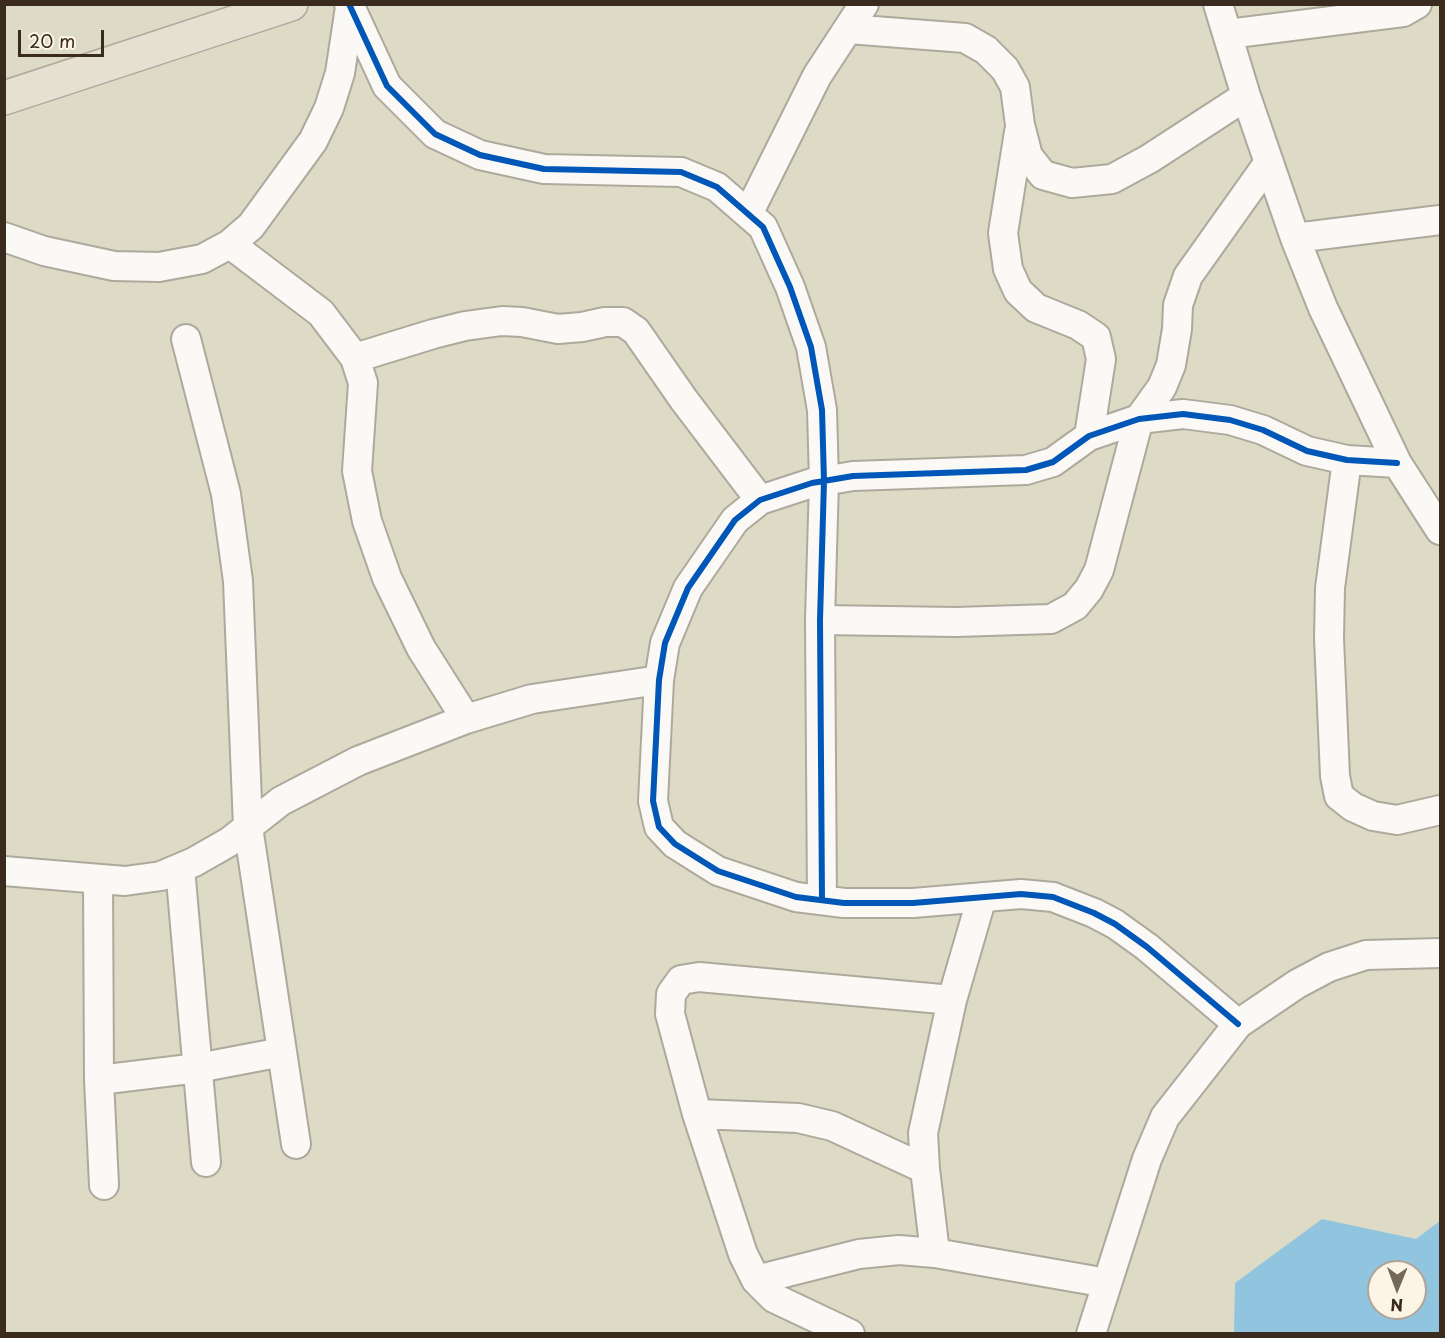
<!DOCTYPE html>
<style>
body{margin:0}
#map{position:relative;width:1445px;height:1338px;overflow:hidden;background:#dddac6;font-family:"Playpen Sans",sans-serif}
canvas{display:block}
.frame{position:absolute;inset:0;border:6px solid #3b2a1e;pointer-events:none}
.north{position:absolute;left:1367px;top:1260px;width:60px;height:60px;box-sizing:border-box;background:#fcf5e5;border:2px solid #afa495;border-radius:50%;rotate:181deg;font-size:16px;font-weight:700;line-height:24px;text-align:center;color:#3b2a1e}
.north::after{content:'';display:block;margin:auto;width:21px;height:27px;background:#746859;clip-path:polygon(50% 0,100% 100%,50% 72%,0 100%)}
.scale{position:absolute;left:18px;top:30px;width:86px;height:27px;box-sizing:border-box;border:3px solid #3b2a1e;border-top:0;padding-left:8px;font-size:18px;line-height:21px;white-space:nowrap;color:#3b2a1e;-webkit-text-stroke:4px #fcf5e5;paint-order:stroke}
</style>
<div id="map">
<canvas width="1445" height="1338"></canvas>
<div class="frame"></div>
<div class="north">N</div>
<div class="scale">20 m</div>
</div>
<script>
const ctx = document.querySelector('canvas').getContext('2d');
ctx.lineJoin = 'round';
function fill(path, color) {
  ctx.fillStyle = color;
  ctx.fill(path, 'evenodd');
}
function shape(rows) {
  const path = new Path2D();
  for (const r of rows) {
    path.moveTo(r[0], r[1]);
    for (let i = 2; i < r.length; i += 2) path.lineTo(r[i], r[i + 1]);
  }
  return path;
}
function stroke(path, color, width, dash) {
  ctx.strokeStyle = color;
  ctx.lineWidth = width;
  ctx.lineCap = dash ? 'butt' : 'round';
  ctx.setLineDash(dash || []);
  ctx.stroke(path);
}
fill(shape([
 [1322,1219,1416,1239,1440,1221,1440,1333,1234,1333,1235,1283],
 [1379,1272,1415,1272,1415,1308,1379,1308]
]), '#91c4de');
const minor = shape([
 [349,4,387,86,435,134,480,155,544,169,681,172,717,187,763,227,790,287,811,347,822,410,824,481,820,620,822,900],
 [1218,4,1246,96,1295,238,1323,308,1397,463,1440,530],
 [848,29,965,38,986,50,1005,69,1015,87,1020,125,1028,156,1043,175,1072,183,1112,179,1149,159,1246,96],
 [1228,34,1403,12,1417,4],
 [1019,132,1003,233,1008,269,1018,291,1036,308,1078,325,1096,337,1101,359,1089,436],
 [748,214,817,76,864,4],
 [4,237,44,251,114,266,159,267,202,259,230,244,251,226,313,141,329,108,340,73,350,7],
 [1295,238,1440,220],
 [230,244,321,313,355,358,363,383,357,471,367,521,387,578,421,648,466,719],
 [186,339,226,494,238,581,248,827,296,1144],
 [355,358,433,334,465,326,502,321,522,322,558,329,582,327,605,322,623,322,636,331,684,400,760,500],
 [1347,460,1330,588,1329,638,1335,776,1339,796,1353,807,1373,816,1397,820,1440,810],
 [820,620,956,622,1051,619,1075,606,1089,589,1099,570,1139,419,1162,387,1171,365,1177,329,1178,305,1188,276,1269,162],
 [180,868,206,1162],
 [4,871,125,881,161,876,194,862,229,842,281,801,358,761,466,719,532,699,659,680],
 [98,879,99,1080,104,1185],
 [1238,1024,1147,947,1115,924,1094,913,1053,897,1021,894,913,903,844,903,796,897,718,871,675,844,659,827,653,801,659,680,665,643,688,588,735,520,760,500,812,483,853,476,1026,470,1053,462,1089,436,1139,419,1183,414,1230,420,1263,430,1307,451,1347,460,1397,463],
 [99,1080,198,1068,282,1052],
 [697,1114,798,1118,832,1126,925,1169],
 [935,1253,925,1169,923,1133,952,1000,982,897],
 [756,1280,859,1254,899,1250,935,1253,1107,1283],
 [850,1334,774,1298,756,1280,743,1254,697,1114,670,1014,671,994,681,980,699,977,952,1000],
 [1091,1334,1147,1159,1165,1117,1238,1024,1297,984,1329,967,1366,955,1440,953]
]);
const primary = shape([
 [4,98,291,4]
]);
stroke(minor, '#ada99c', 32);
stroke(primary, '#ada99c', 36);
stroke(minor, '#faf9f6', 28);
stroke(primary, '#e6e0d3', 33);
stroke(shape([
 [349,4,387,86,435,134,480,155,544,169,681,172,717,187,763,227,790,287,811,347,822,410,824,481,820,620,822,900],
 [1238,1024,1147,947,1115,924,1094,913,1053,897,1021,894,913,903,844,903,796,897,718,871,675,844,659,827,653,801,659,680,665,643,688,588,735,520,760,500,812,483,853,476,1026,470,1053,462,1089,436,1139,419,1183,414,1230,420,1263,430,1307,451,1347,460,1397,463]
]), '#0057b8', 6);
</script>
